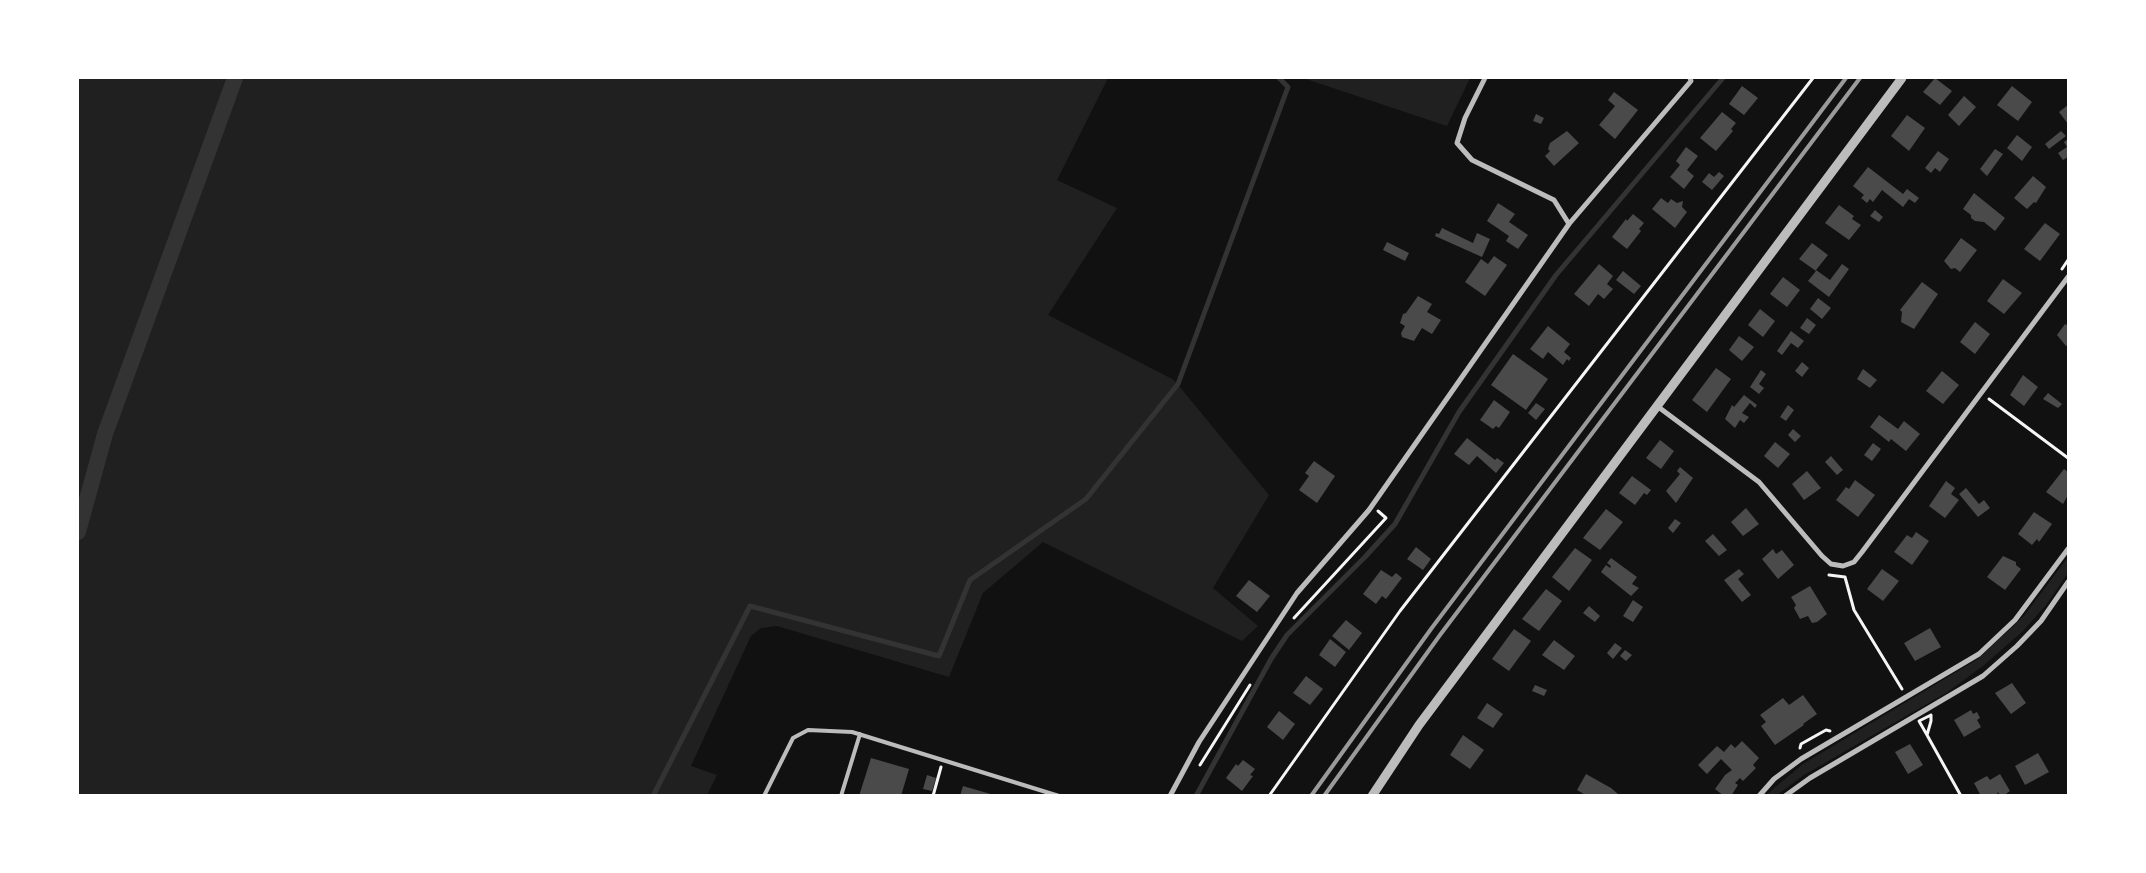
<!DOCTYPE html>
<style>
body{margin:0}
#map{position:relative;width:2146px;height:873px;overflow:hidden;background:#111;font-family:"Fira Sans",sans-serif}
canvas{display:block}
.frame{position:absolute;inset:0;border:79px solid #fff;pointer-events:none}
</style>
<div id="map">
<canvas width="2146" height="873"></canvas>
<div class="frame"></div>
</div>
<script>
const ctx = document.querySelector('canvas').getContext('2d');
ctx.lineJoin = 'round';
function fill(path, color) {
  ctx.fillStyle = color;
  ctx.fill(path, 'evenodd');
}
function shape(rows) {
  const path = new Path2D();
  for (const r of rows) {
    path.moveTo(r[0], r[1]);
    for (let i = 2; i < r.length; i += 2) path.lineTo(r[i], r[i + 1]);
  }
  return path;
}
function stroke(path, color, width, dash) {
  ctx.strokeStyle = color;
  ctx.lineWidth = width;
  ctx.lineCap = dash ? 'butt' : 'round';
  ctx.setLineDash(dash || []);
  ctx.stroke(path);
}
fill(shape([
 [78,78,1108,78,1057,180,1117,208,1048,315,1174,380,1269,495,1213,588,1258,626,1242,641,1043,542,983,593,949,677,777,626,761,628,751,636,691,766,717,775,707,795,78,795],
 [1303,78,1470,78,1447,126],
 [2068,557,2068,573,2046,605,2023,631,1983,666,1946,693,1804,775,1777,795,1766,795,1803,764,1978,659,2024,616]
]), '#202020');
stroke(shape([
 [653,796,750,606,939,656,970,580,1086,499,1178,384,1288,87,1279,78],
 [1196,796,1271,659,1287,635,1365,557,1395,524,1459,412,1556,275,1723,78]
]), '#333', 5);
stroke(shape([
 [78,532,105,434,235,78]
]), '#333', 16);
fill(shape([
 [1935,78,1952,91,1940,105,1923,92],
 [1742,86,1758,98,1744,115,1729,104],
 [2012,86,2032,102,2018,121,1997,105],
 [1614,92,1638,110,1615,139,1599,125,1615,106,1608,100],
 [1964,96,1976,107,1959,126,1948,115],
 [2068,105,2068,124,2059,112],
 [1722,112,1736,123,1731,129,1733,131,1716,151,1700,138],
 [1536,114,1544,118,1541,124,1533,121],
 [1907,115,1925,128,1909,151,1891,136],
 [1567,131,1579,143,1554,166,1545,156,1550,151,1548,149,1550,143],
 [2061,131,2066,136,2049,149,2045,144],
 [2017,135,2032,147,2022,161,2007,148],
 [2068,139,2068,157,2063,160,2058,153,2067,147,2064,142],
 [1686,147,1698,156,1687,170,1694,176,1684,189,1670,177,1680,165,1676,161],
 [1995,149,2003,154,1987,176,1980,169],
 [1938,151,1949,159,1940,172,1935,168,1931,173,1925,168],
 [1868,167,1903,194,1907,189,1919,198,1915,203,1909,199,1903,207,1882,190,1873,202,1870,199,1867,203,1861,198,1864,195,1853,186],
 [1719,172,1724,176,1712,190,1702,182,1709,173,1714,177],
 [2033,176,2046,187,2036,203,2034,202,2027,209,2014,198],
 [1974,193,2005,218,1995,231,1984,222,1975,221,1971,218,1971,215,1963,209],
 [1661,198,1668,203,1671,199,1677,203,1683,201,1682,207,1687,212,1675,228,1652,209],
 [1498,203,1515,214,1509,222,1528,235,1518,249,1506,241,1509,236,1487,221],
 [1839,205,1854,216,1852,219,1861,225,1849,240,1825,223],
 [1875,210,1883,217,1879,222,1870,216],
 [1633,214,1644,223,1639,229,1641,231,1627,249,1612,237,1626,219,1627,221],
 [2045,223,2060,234,2040,261,2024,249],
 [1442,228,1473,243,1477,233,1490,239,1482,257,1435,236,1436,233,1439,234],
 [1961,238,1977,250,1960,272,1955,268,1951,269,1944,261],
 [1387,242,1409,253,1405,261,1383,250],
 [1812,243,1828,255,1816,270,1830,280,1842,264,1849,269,1829,297,1808,281,1816,271,1799,259],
 [1494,256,1507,265,1485,296,1465,282,1481,259,1488,264],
 [1599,264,1613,276,1607,284,1613,289,1604,299,1598,294,1589,306,1574,294],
 [1623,271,1641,286,1634,294,1616,280],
 [1783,277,1800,290,1787,307,1770,294],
 [2003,279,2022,293,2004,314,1987,301],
 [1922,282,1938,294,1914,329,1901,322,1902,312,1900,310],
 [1418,296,1432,304,1427,312,1441,320,1432,334,1422,328,1414,341,1402,337,1401,333,1405,326,1400,323,1403,314,1406,313],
 [1818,298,1831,308,1822,319,1810,309],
 [1760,309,1775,321,1763,337,1748,325],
 [1807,318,1816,325,1809,334,1800,328],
 [1975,322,1990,334,1975,354,1960,342],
 [2068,323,2068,345,2066,346,2057,335,2065,324,2067,325],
 [1548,326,1570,344,1564,352,1571,358,1569,361,1567,359,1563,365,1548,352,1543,359,1530,349],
 [1791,331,1804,341,1798,348,1791,343,1782,355,1777,351],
 [1739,336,1754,347,1742,361,1729,350],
 [1513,354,1548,379,1526,410,1491,385],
 [1802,362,1809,368,1802,377,1795,371],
 [1716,368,1731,379,1707,412,1692,400],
 [1863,369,1877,380,1870,388,1857,379],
 [1761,370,1766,374,1759,384,1764,388,1759,394,1750,387],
 [1942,371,1959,385,1943,404,1926,391],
 [2023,375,2038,387,2024,406,2010,395],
 [2048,393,2062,404,2058,408,2043,399],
 [1744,395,1757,405,1755,408,1750,403,1742,413,1749,417,1744,423,1740,420,1735,428,1725,419,1732,405,1734,407],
 [1494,400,1510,412,1499,428,1496,426,1493,429,1480,420],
 [1536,403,1545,409,1536,420,1528,413],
 [1788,405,1794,410,1786,421,1780,417],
 [1879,415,1898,429,1904,421,1920,434,1906,451,1891,439,1889,442,1870,427],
 [1793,429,1801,436,1795,442,1788,435],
 [1467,438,1495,460,1497,458,1504,463,1496,473,1477,456,1469,465,1454,454],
 [1660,440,1674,451,1661,469,1646,458],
 [1775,442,1790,454,1778,468,1764,456],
 [1873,443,1881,449,1872,461,1864,455],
 [1831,456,1843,470,1837,475,1825,462],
 [1314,461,1335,476,1317,503,1299,490,1309,476,1305,473],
 [1680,467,1693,478,1676,503,1666,491,1680,474,1677,471],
 [2064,469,2068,472,2068,495,2063,504,2046,492],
 [1807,471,1821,488,1804,500,1792,484],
 [1632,476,1651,490,1647,495,1644,493,1635,505,1619,493],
 [1855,480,1875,495,1858,517,1836,500,1846,487,1849,489],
 [1946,481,1955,488,1951,494,1959,500,1945,518,1929,506],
 [1966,488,1979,504,1984,500,1990,508,1978,517,1959,494],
 [1746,508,1759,524,1743,536,1731,522],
 [1606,509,1623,522,1600,550,1583,538],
 [2034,512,2052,524,2039,542,2037,539,2032,545,2018,534],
 [1675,519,1681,523,1673,533,1668,528],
 [1916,532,1929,541,1912,565,1894,552,1907,535,1912,538],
 [1713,534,1727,550,1719,556,1705,541],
 [1416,547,1431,559,1423,570,1407,559],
 [1575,548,1592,560,1569,591,1552,577],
 [1773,549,1776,554,1782,550,1794,565,1778,579,1762,559],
 [2003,556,2016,562,2016,565,2021,569,2005,590,1987,577],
 [1611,558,1637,577,1632,584,1639,588,1631,596,1601,572,1606,565,1610,568,1611,566,1607,563],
 [1739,569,1744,574,1738,579,1751,595,1742,602,1724,580],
 [1882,569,1899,581,1883,601,1867,589],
 [1381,570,1392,577,1396,573,1402,578,1386,599,1382,596,1376,604,1363,594],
 [1249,580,1270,596,1257,612,1236,596],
 [1810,586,1827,614,1817,622,1812,623,1808,616,1800,619,1794,608,1796,605,1791,597],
 [1546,589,1562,601,1539,631,1522,619],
 [1633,600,1643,607,1633,622,1623,616],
 [1589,606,1600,616,1595,622,1583,613],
 [1346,620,1362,633,1349,650,1332,636],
 [1930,628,1941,647,1915,661,1904,643],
 [1514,629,1531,641,1509,671,1492,659],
 [1330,639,1346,652,1335,667,1319,655],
 [1554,640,1575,656,1564,670,1542,655],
 [1615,643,1622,648,1613,659,1607,653],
 [1625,650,1632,655,1626,661,1620,656],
 [1306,676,1323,689,1310,705,1293,693],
 [2012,683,2026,703,2011,714,1995,693],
 [1535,685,1547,690,1544,696,1532,691],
 [1803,695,1817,714,1803,724,1804,725,1775,745,1761,726,1766,722,1760,715,1783,698,1789,705],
 [1487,703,1503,714,1493,728,1477,718],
 [1971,710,1973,714,1977,712,1980,718,1977,720,1981,727,1964,737,1954,720],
 [1279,711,1295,724,1283,740,1267,727],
 [1463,735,1484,750,1470,769,1450,755],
 [1742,741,1759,758,1753,765,1756,768,1743,781,1740,778,1735,783,1738,785,1731,796,1724,796,1715,789,1725,775,1732,770,1721,759,1707,774,1698,765,1717,746,1724,752,1731,744,1735,748],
 [1910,744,1923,765,1908,774,1895,752],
 [2038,753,2049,772,2025,785,2015,766],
 [871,758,909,769,901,796,859,796],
 [1243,760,1255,769,1250,775,1253,776,1242,791,1226,778,1236,764,1238,766],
 [1586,774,1611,788,1618,794,1617,796,1587,796,1577,790],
 [2000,774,2010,791,2003,796,2000,796,1998,792,1996,796,1981,796,1974,783,1987,776,1990,780],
 [927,775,936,778,932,791,923,789],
 [963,786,994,795,994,796,960,796]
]), '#4a4a4a');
stroke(shape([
 [2062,269,2068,260],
 [1989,399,2068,458],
 [1829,575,1845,577,1854,610,1902,689],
 [1294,618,1386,518,1378,511],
 [1931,715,1931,721,1927,735,1919,721,1931,715],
 [1927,735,1961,796],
 [1800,748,1801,744,1826,730,1830,731],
 [1200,765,1250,685],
 [933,796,941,767],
 [1269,796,1400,611,1813,78]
]), '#f5f5f5', 3);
stroke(shape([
 [764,796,793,738,808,730,852,732,1059,796],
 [841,796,860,734]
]), '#bcbcbc', 4);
stroke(shape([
 [1485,78,1465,118,1457,143,1472,160,1554,200,1569,224],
 [1657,406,1759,482,1822,556,1831,564,1843,566,1854,562,1862,552,2068,277],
 [1170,796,1199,742,1297,593,1369,510,1569,224,1691,81,1690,78],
 [1759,796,1774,779,1801,759,1979,654,2015,620,2068,549],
 [1785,796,1810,778,1983,676,2017,646,2041,621,2068,582]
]), '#bcbcbc', 5);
stroke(shape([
 [1372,796,1419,725,1902,78]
]), '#bcbcbc', 9);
stroke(shape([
 [1311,796,1431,629,1846,78],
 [1324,796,1440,635,1860,78]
]), '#9a9a9a', 4);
</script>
